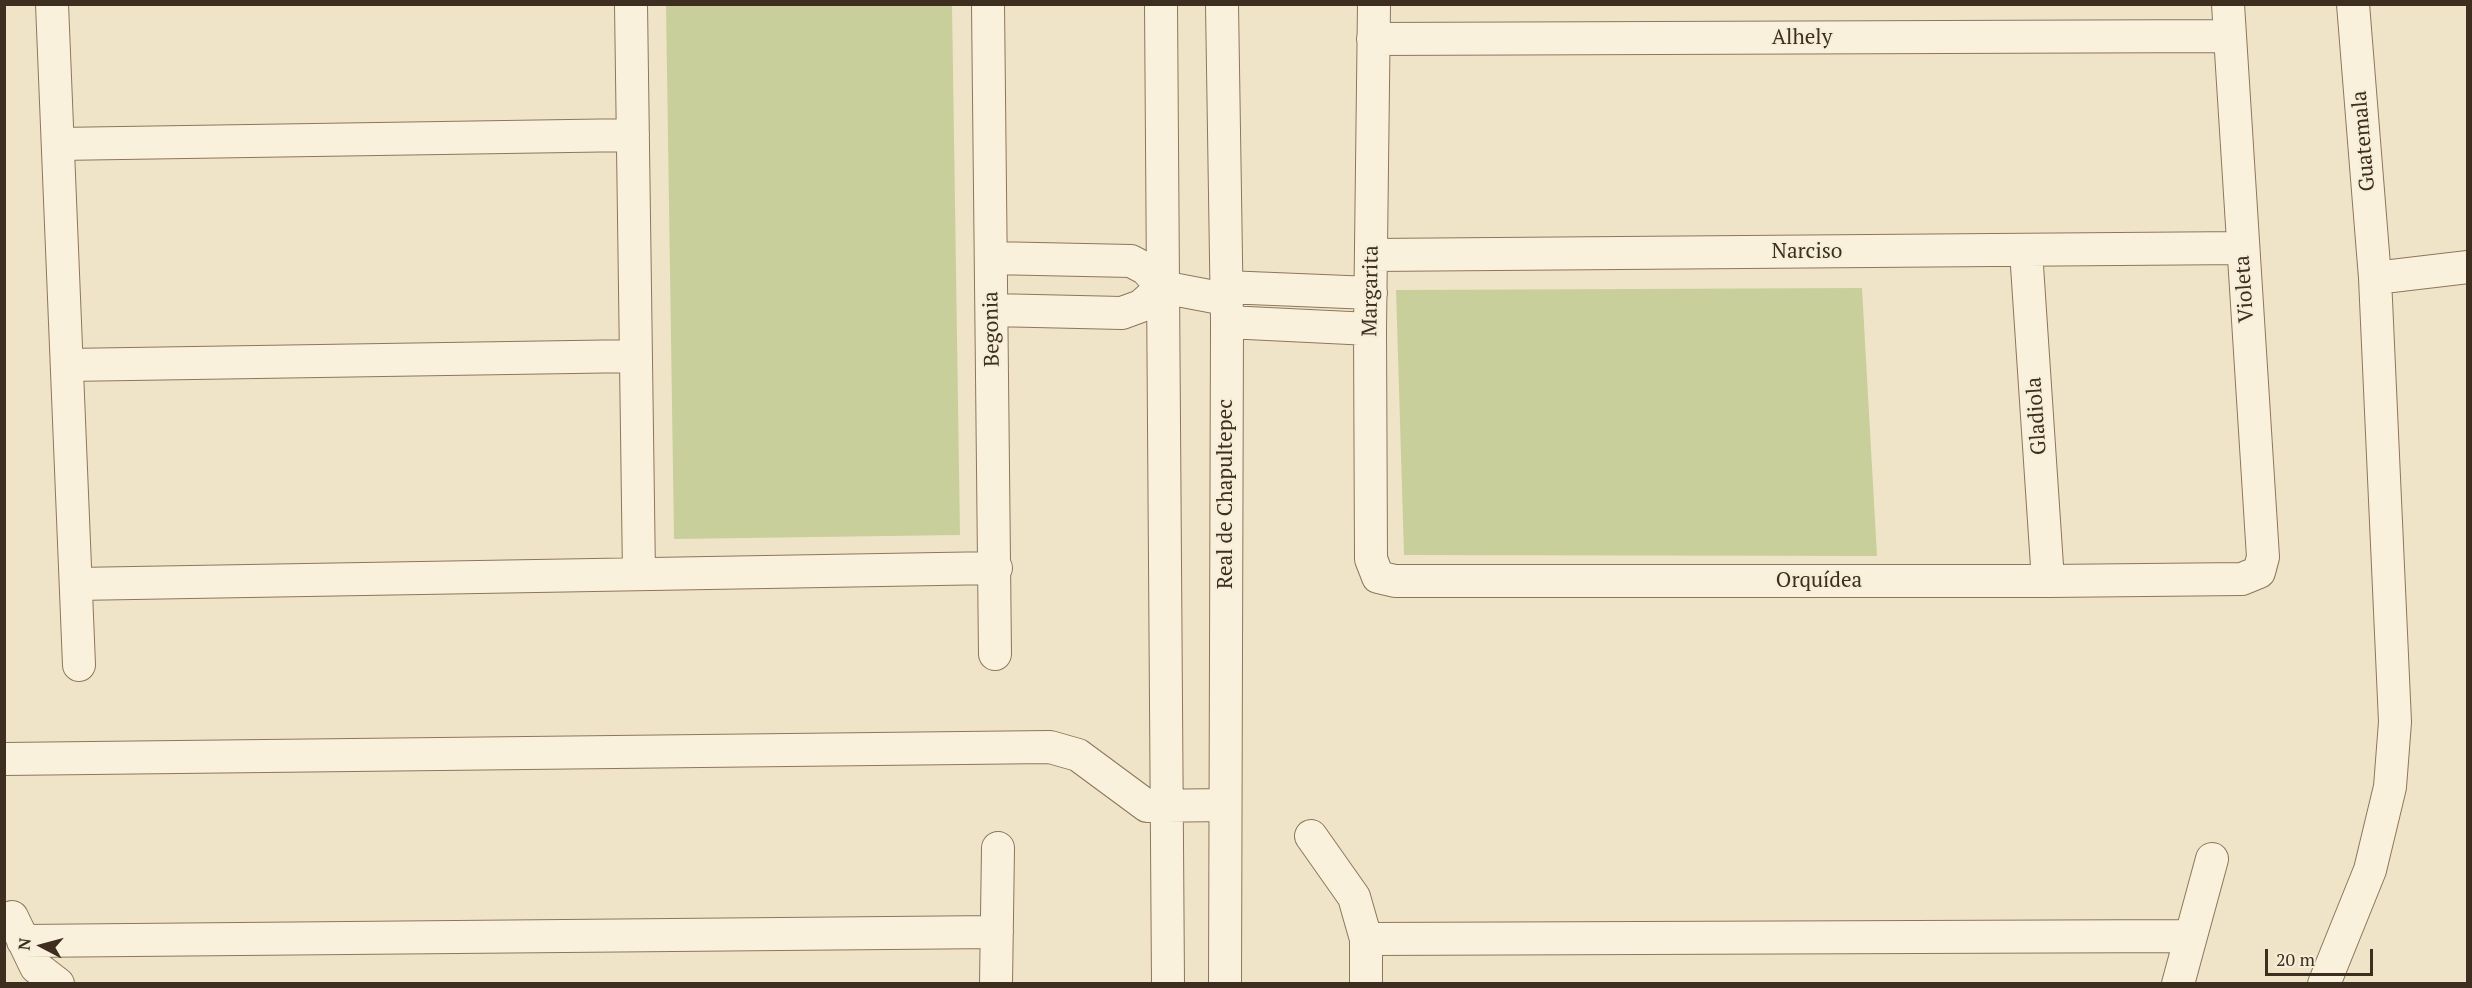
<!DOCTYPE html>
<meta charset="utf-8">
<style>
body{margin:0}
#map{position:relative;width:2472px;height:988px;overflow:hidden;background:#f0e4c8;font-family:"PT Serif",serif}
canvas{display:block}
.frame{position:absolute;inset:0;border:6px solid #3d2e20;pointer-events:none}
.north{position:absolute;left:12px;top:916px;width:60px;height:60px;-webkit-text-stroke:4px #f7eed8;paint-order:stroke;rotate:276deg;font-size:16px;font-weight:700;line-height:24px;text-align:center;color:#3d2e20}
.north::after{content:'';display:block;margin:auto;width:21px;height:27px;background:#3d2e20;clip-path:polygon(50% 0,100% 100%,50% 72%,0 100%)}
.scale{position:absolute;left:2265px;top:949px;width:108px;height:27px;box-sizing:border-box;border:3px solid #3d2e20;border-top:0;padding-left:8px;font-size:18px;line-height:21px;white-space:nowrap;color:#3d2e20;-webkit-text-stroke:4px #f7eed8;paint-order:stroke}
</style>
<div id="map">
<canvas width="2472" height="988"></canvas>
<div class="frame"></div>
<div class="north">N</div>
<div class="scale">20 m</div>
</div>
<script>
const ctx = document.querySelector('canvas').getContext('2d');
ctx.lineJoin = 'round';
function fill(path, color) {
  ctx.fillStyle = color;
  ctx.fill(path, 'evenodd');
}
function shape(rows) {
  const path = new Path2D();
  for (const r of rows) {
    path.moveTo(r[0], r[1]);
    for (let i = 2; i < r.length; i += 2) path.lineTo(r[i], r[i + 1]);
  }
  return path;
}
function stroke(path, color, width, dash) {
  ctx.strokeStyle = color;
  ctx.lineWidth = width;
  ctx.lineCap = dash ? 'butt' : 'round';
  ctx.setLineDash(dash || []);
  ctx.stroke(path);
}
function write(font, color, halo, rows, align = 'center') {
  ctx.font = font + ' "PT Serif",serif';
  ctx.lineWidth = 4.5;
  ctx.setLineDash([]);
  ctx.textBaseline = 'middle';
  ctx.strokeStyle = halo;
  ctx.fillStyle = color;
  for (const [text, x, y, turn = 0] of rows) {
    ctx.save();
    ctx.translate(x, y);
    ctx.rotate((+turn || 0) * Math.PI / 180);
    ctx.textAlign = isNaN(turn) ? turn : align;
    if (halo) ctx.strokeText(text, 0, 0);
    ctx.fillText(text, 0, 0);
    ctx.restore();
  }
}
fill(shape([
 [666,5,952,5,960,535,674,539],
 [1862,288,1877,556,1404,555,1396,290]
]), '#c9cf9b');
const street = shape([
 [52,4,79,665],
 [631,4,639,574],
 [988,4,995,654],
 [1161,4,1168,984],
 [1222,4,1227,322,1225,984],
 [1374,4,1370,329,1371,559,1378,577,1395,581,2048,581,2242,579,2259,572,2263,557,2228,4],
 [1373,39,2230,36],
 [58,144,633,135],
 [2026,251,2048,581],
 [1372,255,2243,248],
 [991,258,1131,261,1146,269,1162,287,1225,299],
 [2375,278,2468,267],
 [1225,287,1371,293],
 [992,310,1122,313,1141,306,1162,287],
 [1227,322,1370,329],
 [67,365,636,356],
 [76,584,996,568],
 [4,759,1050,747,1078,755,1147,806,1225,805],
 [1311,836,1354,897,1366,939,1366,984],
 [12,917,36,967,58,984],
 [1366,939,2191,936],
 [23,941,997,932],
 [996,984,998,848],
 [2178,984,2212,859],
 [2324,984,2370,870,2390,787,2395,722,2375,278,2353,4]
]);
stroke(street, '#8d765c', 34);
stroke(street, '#faf1dc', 32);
write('21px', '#3d2e20', '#f7eed8', [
 ["Alhely",1802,38],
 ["Guatemala",2364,141,-95],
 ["Narciso",1807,252],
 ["Violeta",2245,289,-94],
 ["Margarita",1371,291,-89],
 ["Begonia",992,329,-91],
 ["Gladiola",2037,416,-94],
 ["Real de Chapultepec",1226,494,-90],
 ["Orquídea",1819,581]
]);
</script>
